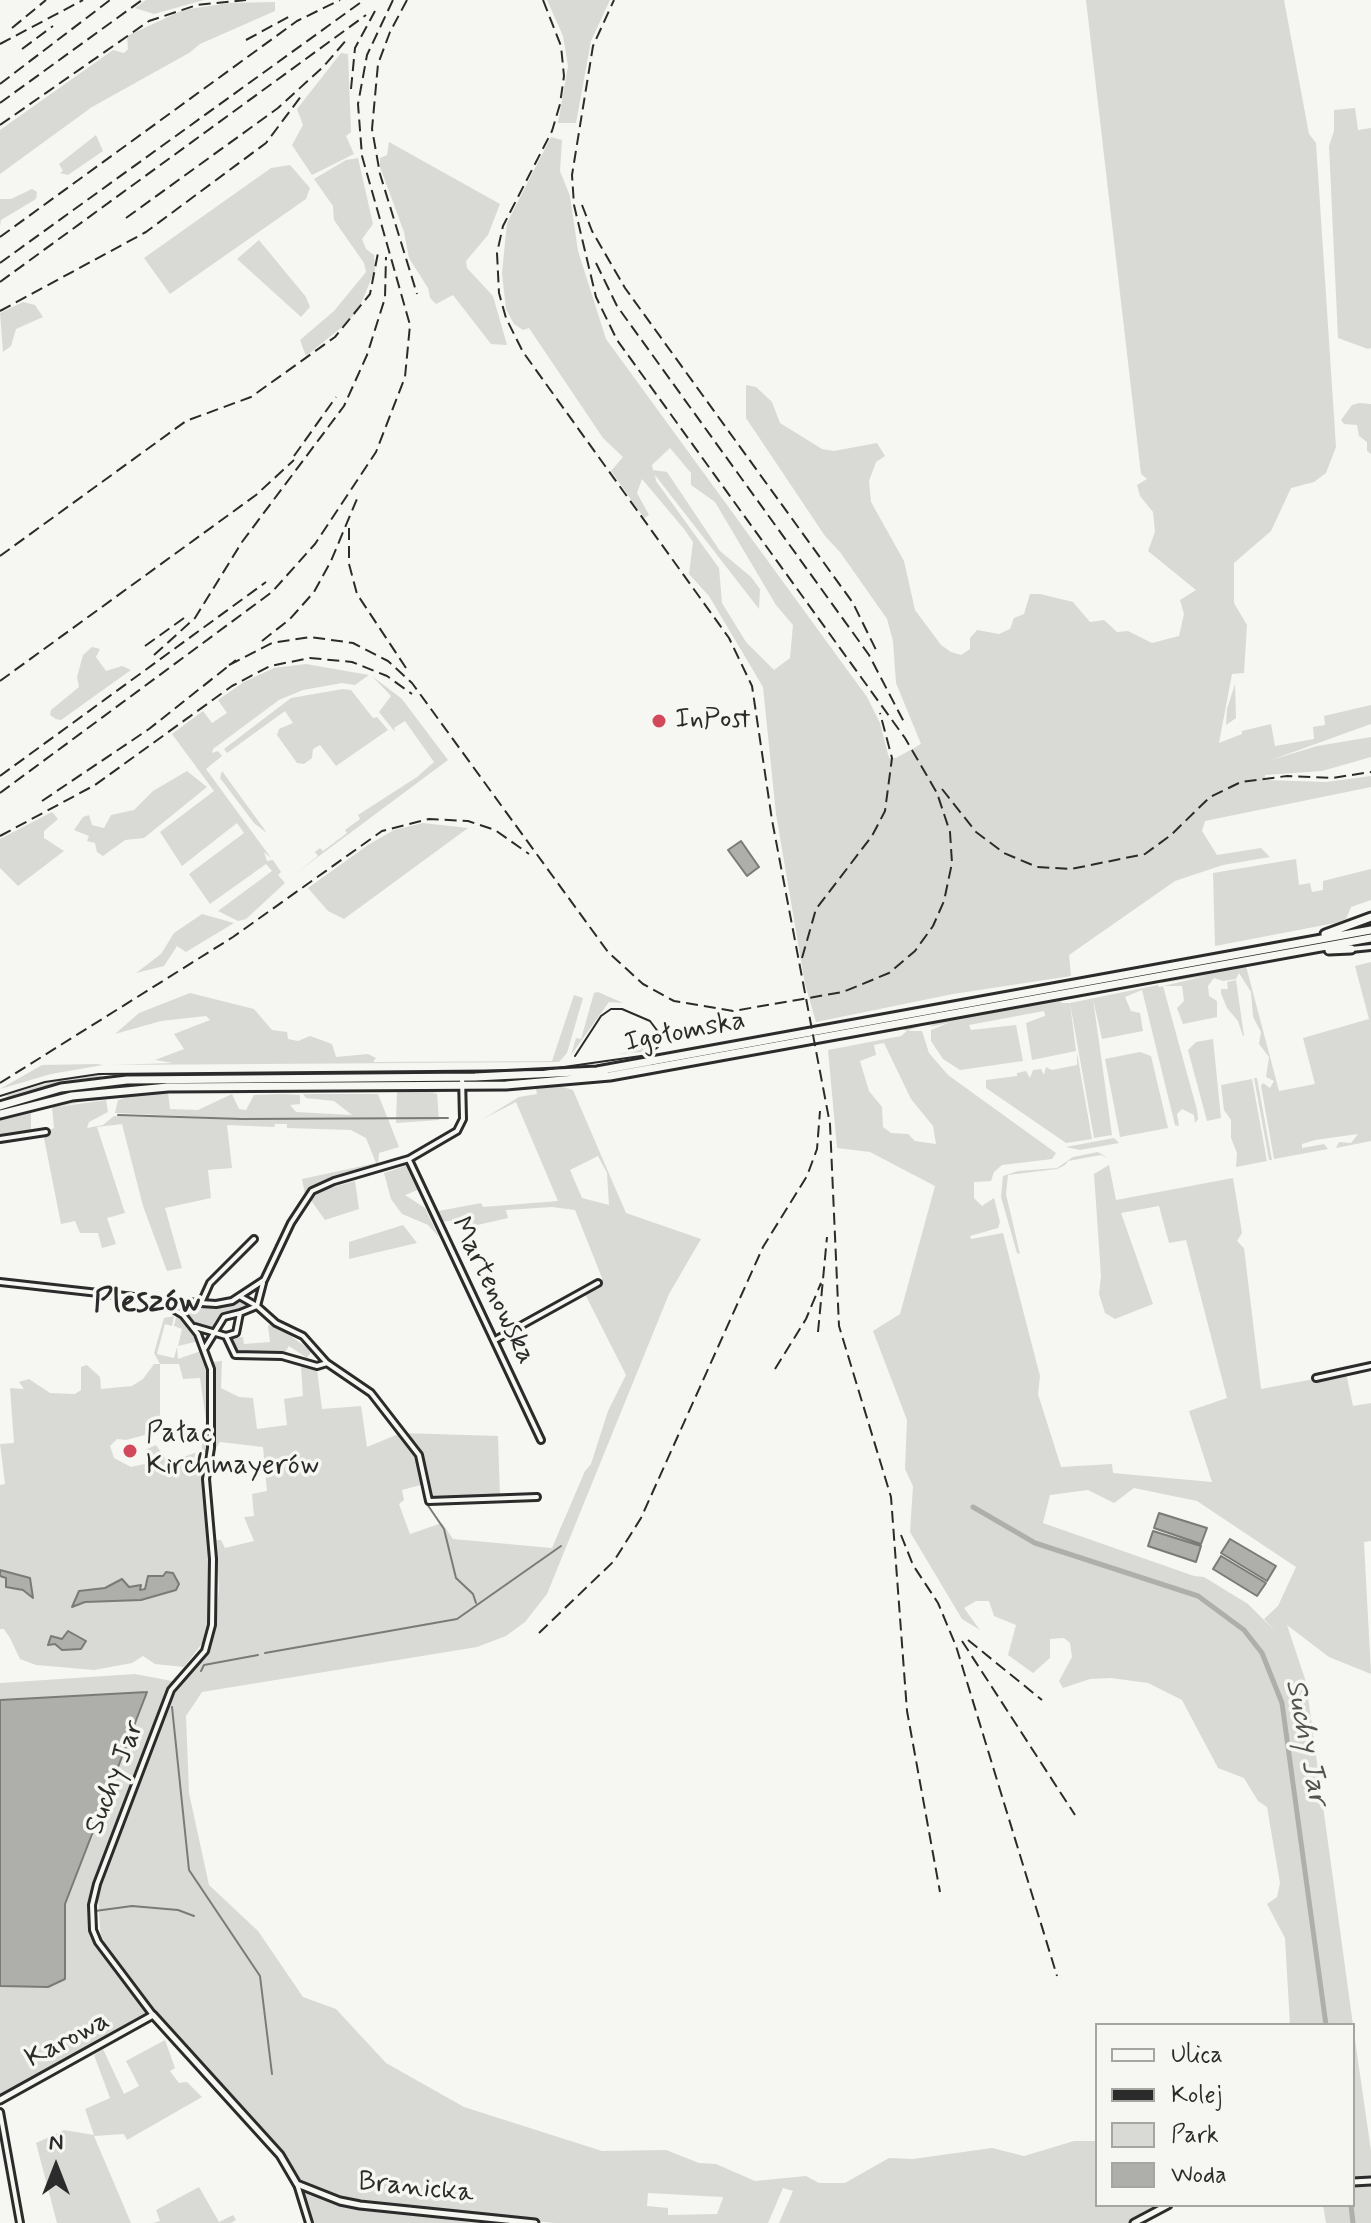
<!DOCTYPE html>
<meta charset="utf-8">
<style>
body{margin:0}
#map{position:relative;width:1371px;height:2223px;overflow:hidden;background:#f6f6f2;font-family:Mynerve,sans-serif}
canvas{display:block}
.legend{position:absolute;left:1095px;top:2023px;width:260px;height:184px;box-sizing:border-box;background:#f6f6f2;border:2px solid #a5a5a2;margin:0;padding:10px 14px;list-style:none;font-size:24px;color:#2b2b2b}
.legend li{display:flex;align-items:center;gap:16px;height:40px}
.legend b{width:40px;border:2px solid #a5a5a2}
.north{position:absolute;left:16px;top:2127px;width:80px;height:80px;-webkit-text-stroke:6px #f6f6f2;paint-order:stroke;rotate:0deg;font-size:22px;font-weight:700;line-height:32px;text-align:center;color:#2b2b2b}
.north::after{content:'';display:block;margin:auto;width:28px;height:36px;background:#2b2b2b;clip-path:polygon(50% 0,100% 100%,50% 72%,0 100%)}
</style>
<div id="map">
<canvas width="1371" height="2223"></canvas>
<ul class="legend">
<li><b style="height:10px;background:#f6f6f2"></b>Ulica</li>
<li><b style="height:10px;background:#2b2b2b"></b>Kolej</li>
<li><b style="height:22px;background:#d9d9d5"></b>Park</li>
<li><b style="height:22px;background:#aeaeab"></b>Woda</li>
</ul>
<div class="north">N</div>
</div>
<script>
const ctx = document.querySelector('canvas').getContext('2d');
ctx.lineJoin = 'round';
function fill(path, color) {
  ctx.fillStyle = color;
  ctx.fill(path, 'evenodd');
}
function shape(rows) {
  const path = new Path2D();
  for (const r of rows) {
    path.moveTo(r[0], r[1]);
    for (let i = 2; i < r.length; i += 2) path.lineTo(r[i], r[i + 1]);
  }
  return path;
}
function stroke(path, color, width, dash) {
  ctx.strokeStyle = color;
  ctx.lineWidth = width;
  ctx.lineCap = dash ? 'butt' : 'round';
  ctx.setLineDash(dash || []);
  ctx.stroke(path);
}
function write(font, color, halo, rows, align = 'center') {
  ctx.font = font + ' Mynerve,sans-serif';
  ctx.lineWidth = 7;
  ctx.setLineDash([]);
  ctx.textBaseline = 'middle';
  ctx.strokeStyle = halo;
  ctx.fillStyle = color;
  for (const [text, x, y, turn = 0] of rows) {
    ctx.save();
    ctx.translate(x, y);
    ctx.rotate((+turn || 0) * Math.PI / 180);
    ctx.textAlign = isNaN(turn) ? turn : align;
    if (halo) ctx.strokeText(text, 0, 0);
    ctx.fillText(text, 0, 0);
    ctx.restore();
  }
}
fill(shape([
 [146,0,204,0,154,14,135,8],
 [547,0,610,0,591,41,576,123,558,123,568,66,563,36],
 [1086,0,1284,0,1309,134,1316,143,1336,447,1326,473,1314,482,1291,488,1271,531,1234,563,1234,603,1247,625,1244,673,1232,674,1219,743,1242,734,1242,731,1271,724,1275,746,1314,739,1313,727,1325,725,1324,716,1371,705,1371,724,1271,760,1317,746,1371,737,1371,757,1322,771,1265,775,1265,780,1326,782,1371,776,1371,787,1205,821,1202,831,1217,855,1261,848,1270,857,1223,865,1175,881,1069,955,1071,976,953,994,816,1022,805,984,776,814,763,687,709,596,689,574,693,542,684,529,642,479,637,493,649,515,644,518,611,471,623,457,603,438,529,328,523,330,514,324,506,309,502,273,507,223,551,137,562,140,560,171,570,196,578,251,606,339,867,697,880,723,889,758,896,758,921,744,896,683,893,641,887,619,840,552,825,536,746,418,746,385,756,387,772,402,780,423,822,449,834,451,877,443,885,456,876,462,869,481,871,502,904,561,915,610,941,645,951,652,961,655,970,649,970,638,977,630,999,634,1010,629,1014,618,1024,614,1030,594,1040,594,1073,602,1090,622,1104,620,1117,632,1128,631,1152,643,1179,636,1184,614,1180,600,1196,590,1148,551,1155,532,1153,512,1140,496,1137,485,1147,479,1141,474],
 [670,448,691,473,691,485,715,502,776,605,793,625,790,658,774,670,746,642,722,603,719,568,656,481,655,475,759,609,760,589,751,577,720,551,667,472,653,470,652,465],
 [275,2,275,11,200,44,189,53,92,107,0,174,0,130,113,50,124,53,128,49,127,36,183,10,229,3],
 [341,53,348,54,351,132,346,136,354,154,312,175,292,145,303,125,297,109],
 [1355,108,1358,130,1371,128,1371,348,1368,349,1338,338,1329,146,1334,131,1334,110],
 [96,135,103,151,68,175,60,173,63,171,59,164],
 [389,142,500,204,488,235,466,261,467,268,493,296,507,345,491,344,453,295,436,304,430,298,428,288,409,258,404,232,380,167,380,158,387,155],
 [358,158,373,224,362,239,366,249,374,255,375,270,359,308,347,323,306,356,300,340,334,311,366,272,364,263,334,220,333,206,314,179,346,160],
 [290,165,310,188,306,199,170,294,144,258,271,168],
 [32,189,37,192,36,199,1,220,0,226,0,199,11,199],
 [259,240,306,297,310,307,301,317,237,259],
 [23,302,35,305,43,317,16,329,11,346,3,352,0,313],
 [1359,403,1371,404,1371,454,1367,451,1367,442,1359,436,1357,425,1344,424,1341,420,1352,405],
 [92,647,100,649,96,657,106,671,122,666,131,670,61,720,56,719,50,715,51,710,79,687,77,677,83,655],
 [306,664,369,675,355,685,342,683,303,690,279,700,213,749,212,753,218,751,222,756,206,769,271,858,264,852,267,861,273,860,281,872,278,875,285,883,246,919,238,921,218,911,272,871,266,864,210,904,189,874,244,833,237,823,182,866,160,832,214,791,172,734,203,711,212,723,227,713,218,700,244,682,274,668],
 [372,676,402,699,448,760,295,874,318,856,315,852,320,848,323,851,347,833,345,830,360,819,358,815,417,777,434,762,405,721,394,728,395,732,379,712,391,696],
 [1235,684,1236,718,1226,725,1227,709],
 [343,689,351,690,373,718,377,717,388,730,336,766,320,745,313,749,312,758,304,764,297,763,277,735,279,729,293,723,285,711,227,753,224,749,291,698],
 [187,771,207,787,144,838,125,840,103,856,97,852,95,843,87,841,89,836,74,830,83,817,89,815,92,825,104,828,111,815,134,810,153,791],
 [222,771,267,833,254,823,220,778],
 [52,812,58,819,44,831,44,838,64,851,18,886,0,868,0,839],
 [423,823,468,828,344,919,328,911,308,888,368,845,394,830],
 [1296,859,1299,885,1310,883,1312,892,1323,890,1323,881,1371,869,1371,900,1351,907,1346,919,1335,923,1215,946,1213,873],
 [202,914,234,923,186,952,177,946,164,966,136,973,161,954,174,933],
 [1371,962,1371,1141,1336,1148,1339,1142,1351,1143,1358,1134,1315,1140,1302,1144,1302,1148,1324,1144,1328,1149,1274,1159,1261,1086,1263,1083,1270,1088,1274,1081,1266,1077,1269,1057,1259,1044,1261,1032,1253,1017,1251,992,1239,973,1236,979,1223,981,1214,978,1208,986,1209,996,1217,1001,1217,1017,1183,1024,1177,1008,1184,1001,1182,986,1163,986,1197,1110,1198,1119,1195,1123,1194,1115,1182,1109,1177,1114,1179,1126,1175,1125,1142,990,1125,997,1131,1011,1140,1013,1143,1031,1102,1039,1093,999,1112,1135,1094,1138,1070,1003,1076,1051,1032,1060,1026,1023,1045,1016,1044,1011,969,1025,971,1030,1016,1025,1023,1061,960,1070,943,1059,931,1041,931,1030,948,1023,929,1027,935,1023,1062,999,1061,1003,1070,1003,1158,985,1159,987,1206,976,1162,983,1163,980,1246,966,1279,1091,1315,1084,1303,1038,1369,1019,1355,966],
 [1236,980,1244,1036,1243,1036,1238,1021,1227,1008,1221,993,1221,989,1228,989,1227,982],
 [598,992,623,1003,609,1002,571,1055,576,1038,581,1039,594,993],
 [190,993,254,1009,272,1030,287,1032,288,1039,298,1041,310,1036,332,1044,336,1057,368,1054,376,1058,373,1062,552,1061,574,995,583,998,567,1053,559,1062,112,1065,173,1063,155,1060,184,1049,174,1034,210,1020,206,1016,161,1021,115,1034,139,1013],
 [918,1027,907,1031,922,1031,929,1053,948,1075,1056,1153,1052,1159,1002,1165,994,1172,991,1181,974,1182,974,1198,982,1206,994,1198,1000,1222,998,1228,970,1236,971,1239,1003,1233,1040,1376,1038,1394,1061,1467,1112,1464,1113,1473,1212,1482,1189,1411,1227,1398,1186,1240,1169,1243,1159,1206,1121,1213,1153,1304,1115,1319,1105,1313,1099,1294,1101,1276,1094,1174,1109,1165,1116,1200,1233,1178,1242,1233,1237,1241,1244,1248,1261,1389,1346,1373,1353,1406,1371,1403,1371,1541,1364,1542,1371,1674,1329,1657,1287,1625,1306,1682,1353,2025,1290,2025,1285,1938,1267,1904,1277,1897,1280,1883,1267,1807,1258,1801,1244,1778,1218,1768,1182,1700,1148,1683,1111,1678,1090,1679,1063,1688,1059,1681,1072,1657,1070,1643,1064,1638,1050,1639,1050,1658,1033,1673,1008,1655,1016,1625,994,1616,989,1601,976,1601,964,1608,980,1630,962,1619,910,1532,913,1486,905,1469,907,1420,873,1331,900,1314,935,1186,870,1152,837,1148,828,1050,901,1036,907,1031,902,1029],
 [884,1043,911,1099,933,1126,936,1144,915,1141,908,1134,891,1133,883,1127,882,1107,869,1091,860,1061,876,1055,874,1045],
 [1134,1488,1197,1501,1296,1567,1278,1606,1264,1619,1277,1633,1248,1604,1204,1577,1194,1576,1043,1523,1050,1495,1088,1490,1114,1503],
 [656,1029,658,1042,652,1051,618,1054,640,1050],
 [1213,1039,1221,1118,1207,1121,1188,1050,1196,1042],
 [1140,1052,1151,1056,1168,1128,1120,1137,1105,1059],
 [1077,1053,1092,1139,1066,1143,986,1088,986,1080,1017,1076,1017,1073,1026,1071,1030,1078,1033,1070,1041,1069,1044,1075,1046,1067,1052,1070,1077,1065],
 [42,1065,97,1064,103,1065,51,1074,0,1089],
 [449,1073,181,1076,156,1074],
 [104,1074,100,1077,56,1084,10,1097,5,1096,51,1082],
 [1254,1078,1257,1078,1272,1160,1269,1160],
 [1252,1079,1267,1161,1236,1167,1237,1153,1231,1138,1231,1120,1224,1110,1221,1085],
 [559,1086,573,1090,626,1213,701,1239,669,1294,547,1594,525,1622,506,1636,477,1647,202,1692,186,1716,189,1793,209,1885,258,1931,303,1997,336,2009,386,2063,464,2107,602,2151,666,2150,699,2163,716,2164,755,2181,806,2176,819,2183,845,2183,889,2158,913,2159,992,2148,1024,2156,1074,2141,1097,2141,1097,2205,1159,2205,1129,2223,779,2223,793,2191,783,2188,768,2223,554,2223,341,2199,321,2192,294,2175,284,2156,169,2027,101,1940,98,1898,103,1876,154,1748,169,1701,209,1650,215,1629,219,1588,216,1540,221,1540,225,1548,254,1541,244,1517,254,1516,252,1494,267,1491,263,1447,220,1442,206,1463,210,1583,207,1637,184,1667,155,1664,143,1656,132,1663,94,1670,36,1665,20,1659,10,1638,4,1629,0,1629,0,1485,5,1484,0,1444,14,1443,10,1388,24,1389,19,1382,29,1379,50,1393,75,1394,81,1390,81,1367,87,1365,100,1377,101,1389,132,1386,143,1379,154,1364,160,1364,154,1353,164,1318,174,1316,172,1326,165,1324,157,1354,174,1358,177,1347,178,1359,201,1351,206,1363,222,1361,221,1388,239,1397,253,1398,257,1429,287,1425,284,1399,303,1396,301,1367,317,1370,322,1409,361,1406,367,1447,401,1433,498,1436,500,1496,430,1500,425,1463,416,1446,402,1438,419,1457,424,1484,402,1490,404,1500,399,1504,410,1534,442,1523,453,1539,552,1548,585,1471,591,1464,608,1411,626,1375,584,1292,602,1284,602,1278,575,1210,552,1207,506,1210,508,1218,473,1226,469,1219,439,1222,433,1212,481,1203,483,1207,558,1201,516,1102,483,1119,519,1097,537,1094,536,1089],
 [598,1156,607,1173,609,1205,582,1198,570,1170],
 [160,1364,179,1364,183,1379,200,1378,206,1420,201,1451,168,1462,156,1445,145,1450,149,1463,131,1467,114,1458,110,1446,117,1439,126,1440,156,1432,153,1420,160,1418],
 [166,1572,173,1573,176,1590,141,1600,85,1602,79,1591,105,1588,122,1580,129,1587,145,1589],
 [648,2193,722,2197,723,2198,717,2214,668,2215,668,2208,647,2206],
 [451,1091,432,1093,437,1094,439,1120,396,1123,397,1092],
 [168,1092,170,1109,198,1110,232,1094,239,1109,246,1110,254,1095,283,1094,300,1095,300,1104,290,1105,296,1112,352,1115,334,1101,306,1098,303,1094,378,1094,399,1147,379,1153,378,1166,320,1182,305,1194,302,1179,376,1163,366,1138,351,1130,287,1128,287,1124,275,1124,274,1127,227,1125,232,1168,208,1170,211,1198,165,1208,182,1268,167,1271,143,1206,122,1124,97,1127,125,1213,107,1218,116,1244,102,1248,98,1233,80,1233,75,1221,61,1224,43,1133,54,1128,52,1107,47,1106,98,1098,58,1107,106,1100,108,1112,89,1122,87,1128,103,1125,114,1116,230,1118,115,1113,118,1100,124,1098,118,1098,121,1096],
 [29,1110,3,1120,31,1113,31,1133,0,1138,0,1118],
 [1114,1138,1119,1143,1080,1150,1066,1147],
 [1098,1152,1108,1158,1101,1155,1068,1161,1065,1165,1057,1169,1008,1175,1006,1194,1020,1254,1017,1253,1001,1197,1003,1176,1018,1171,1057,1168,1073,1157],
 [408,1165,420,1189,405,1195,425,1208,439,1237,428,1225,402,1214,391,1199,384,1173],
 [355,1181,359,1209,325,1220,310,1199,319,1191],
 [403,1225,417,1243,349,1259,349,1242],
 [239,1300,250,1307,221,1314,212,1330,194,1323,174,1306,173,1303,214,1306],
 [176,1317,189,1324,187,1328,199,1341,178,1346,182,1329,174,1326],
 [272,1323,312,1351,307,1358,289,1346,284,1354,233,1351,229,1344,232,1338,243,1337,244,1344,270,1342,268,1326],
 [135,1674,172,1681,91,1887,89,1911,91,1933,101,1952,149,2015,0,2095,0,1986,48,1987,65,1979,65,1904,146,1693,0,1700,0,1683],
 [1353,2026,1371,2151,1371,2223,1326,2223,1323,2205,1353,2205],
 [165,2040,175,2068,170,2071,179,2083,187,2082,202,2097,127,2140,124,2134,94,2136,131,2223,57,2223,36,2143,64,2130,94,2135,85,2109,110,2098,94,2055,103,2049,124,2094,139,2086,126,2061],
 [199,2187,219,2222,233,2215,236,2220,231,2223,153,2223,160,2221,156,2210],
 [301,2190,360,2207,516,2223,310,2223]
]), '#d9d9d5');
const water = shape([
 [741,841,759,867,747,876,728,850,741,841],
 [1159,1513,1207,1528,1201,1544,1154,1528,1159,1513],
 [1153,1531,1201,1546,1196,1562,1148,1546,1153,1531],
 [1230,1539,1276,1566,1267,1581,1221,1553,1230,1539],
 [1221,1556,1266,1583,1257,1596,1213,1569,1221,1556],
 [0,1570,30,1578,33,1598,23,1590,6,1587,6,1578,0,1576,0,1570],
 [166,1572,173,1573,179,1584,176,1590,141,1600,85,1602,72,1607,79,1591,105,1588,122,1579,129,1587,141,1585,140,1590,145,1589,148,1576,163,1576,166,1572],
 [68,1631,86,1641,81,1649,62,1650,55,1644,48,1645,51,1636,62,1639,68,1631],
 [147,1692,65,1904,65,1979,48,1987,0,1986,0,1700,147,1692]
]);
fill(water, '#aeaeab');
stroke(water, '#7a7a78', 2);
stroke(shape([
 [118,1115,242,1119,448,1118],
 [420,1477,427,1504,444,1529,456,1578,473,1594,476,1603],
 [265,1653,457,1619,561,1546],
 [201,1671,204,1665,258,1655],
 [172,1707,189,1870,260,1976,272,2074],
 [95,1911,132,1906,178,1910,194,1916]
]), '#7a7a78', 2);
stroke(shape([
 [973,1507,1035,1543,1198,1596,1244,1630,1262,1653,1282,1703,1326,2025],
 [1351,2205,1353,2223]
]), '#aeaeab', 5);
const minor = shape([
 [1351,949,1371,947],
 [0,1139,46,1132],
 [409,1160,541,1440],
 [0,1282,170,1301,216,1304,232,1301,264,1280,291,1223,312,1191,334,1181,409,1159,457,1131,463,1119,462,1077],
 [241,1297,257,1306,276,1323,303,1336,327,1363,371,1393,419,1455,429,1501,537,1497],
 [201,1303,210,1283,254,1239],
 [195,1327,226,1336,236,1333,240,1313,257,1306,263,1283],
 [226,1336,235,1355,282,1356,317,1366,327,1363],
 [495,1340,598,1283],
 [205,1348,224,1317,240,1313],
 [1316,1378,1371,1366],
 [153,2015,98,1942,93,1930,92,1905,97,1884,171,1690,205,1651,212,1625,213,1559,206,1479,211,1448,211,1369,198,1334,183,1315,173,1309,170,1301],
 [0,2112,20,2223],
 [297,2184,309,2223]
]);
const tertiary = shape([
 [0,2100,153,2015,280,2155,297,2184,340,2201,360,2205,535,2223],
 [1353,2182,1371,2181],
 [1134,2223,1168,2205]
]);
const primary = shape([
 [1325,934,1371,917],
 [1329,950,1351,949],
 [0,1106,61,1088,127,1080,475,1077,597,1071,1371,930],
 [0,1114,72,1096,168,1087,506,1085,610,1076,1371,938]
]);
stroke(minor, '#2b2b2b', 10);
stroke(tertiary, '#2b2b2b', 11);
stroke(primary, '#2b2b2b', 13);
stroke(minor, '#f6f6f2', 4);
stroke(tertiary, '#f6f6f2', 5);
stroke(primary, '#f6f6f2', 7);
stroke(shape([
 [0,1096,45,1082,99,1074,543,1070,648,1055,658,1047,659,1033,650,1021,622,1009,611,1009,601,1016,575,1056]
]), '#2b2b2b', 2);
stroke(shape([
 [407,0,390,32,378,64,372,129,380,174,417,294],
 [543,0,561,46,564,76,560,104,552,131,503,226,497,253,499,293,506,318,523,352,729,638,752,686,772,820,830,1124,839,1326,891,1497,907,1711,940,1892],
 [12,28,46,0],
 [246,40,290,16],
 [0,44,83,0],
 [22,49,53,26],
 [0,84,110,0],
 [351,89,355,48,375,11],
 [0,103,142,0],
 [0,125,149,21,197,5,246,0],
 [582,205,592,231,625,288,853,603,878,654],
 [126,218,278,108,324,66,348,38],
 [0,237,297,21,340,0],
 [0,263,364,0],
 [596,263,617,306,869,655,905,724],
 [0,282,366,15],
 [0,311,146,232,266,143,302,95],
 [294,456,336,397],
 [349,528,349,564,357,594,406,668],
 [0,556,186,421,251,397,335,337,370,294,378,253],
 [262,641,290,619,314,592,331,561,359,494],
 [145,646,184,618],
 [154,655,195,618,242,542,344,406,367,355,385,298,386,257],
 [229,665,272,643,310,637,353,643,388,661,412,683,608,952,643,984,674,1001,733,1011,843,992,889,973,915,951,933,926,944,901,952,863,950,832,937,793,905,738,617,340,596,297,574,205,572,175,593,46,614,0],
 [0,681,256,495,294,460],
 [0,776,266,582],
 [942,789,976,832,1004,853,1037,867,1071,869,1145,854,1171,835,1210,797,1241,782,1287,776,1332,778,1371,772],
 [0,793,272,592,315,544,376,452,405,377,410,325,362,156,358,104,367,55,393,0],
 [42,801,149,729,236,660],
 [0,836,95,785,232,686,270,666,310,658,352,662,387,676,412,694],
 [802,958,816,909,872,836,885,811,892,758,880,713],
 [0,1083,233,937,382,831,429,819,468,821,495,830,529,854],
 [818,1332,827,1237],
 [775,1369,806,1319,821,1283],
 [901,1535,913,1565,938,1603,956,1646,1057,1976],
 [539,1633,614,1561,641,1518,763,1247,807,1176,817,1149,820,1111],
 [968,1640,1042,1700],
 [962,1641,1075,1815]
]), '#2b2b2b', 2, [12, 6]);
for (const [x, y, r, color] of [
 [659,721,8,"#d1495b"],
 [130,1451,8,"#d1495b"]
]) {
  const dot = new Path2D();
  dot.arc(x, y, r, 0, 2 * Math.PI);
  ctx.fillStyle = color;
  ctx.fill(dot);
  stroke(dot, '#f6f6f2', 3);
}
write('28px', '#2b2b2b', '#f6f6f2', [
 ["InPost",675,721],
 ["Pałac",146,1435],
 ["Kirchmayerów",146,1467]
], 'left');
write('28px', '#2b2b2b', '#f6f6f2', [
 ["Igołomska",685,1033,-11],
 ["Martenowska",492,1291,64],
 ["Suchy Jar",116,1778,-69],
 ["Karowa",68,2041,-28],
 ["Branicka",416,2189,6]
]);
write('italic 30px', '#525251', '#f6f6f2', [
 ["Suchy Jar",1305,1742,79]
]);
write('bold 32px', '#2b2b2b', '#f6f6f2', [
 ["Pleszów",147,1303]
]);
</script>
